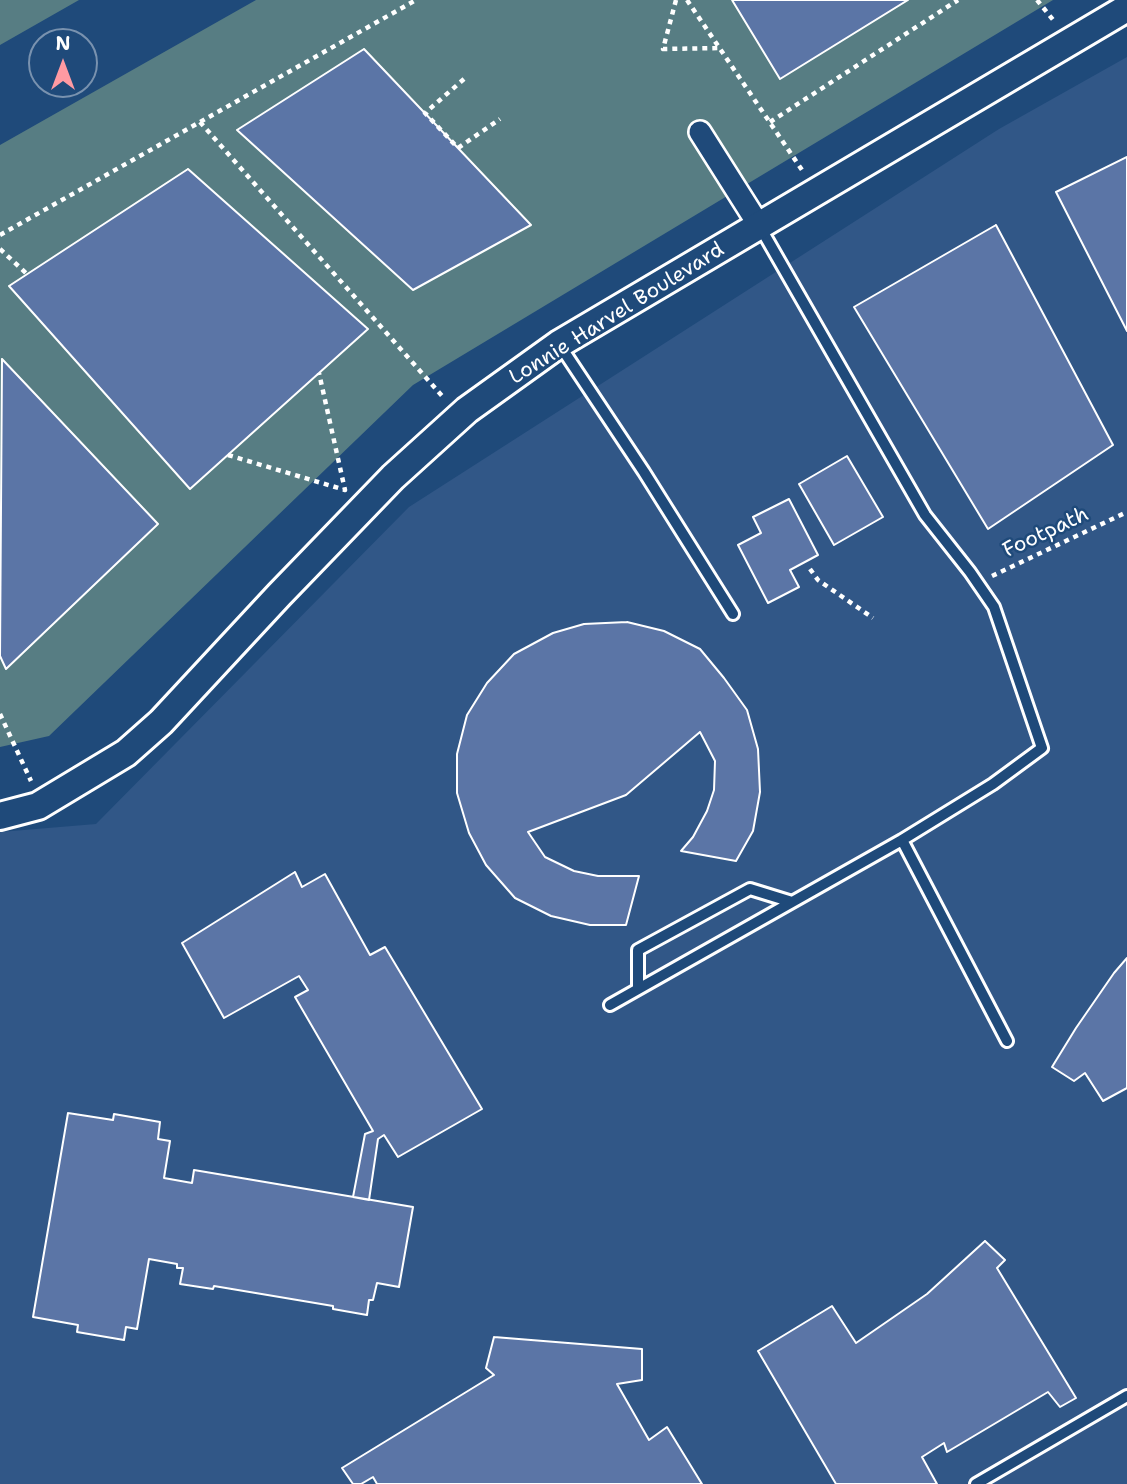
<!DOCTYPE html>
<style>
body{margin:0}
#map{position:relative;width:1127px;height:1484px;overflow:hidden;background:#1f4a7a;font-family:"Shantell Sans",sans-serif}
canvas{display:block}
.north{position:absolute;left:28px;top:28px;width:70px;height:70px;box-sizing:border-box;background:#1f4a7a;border:2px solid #7992af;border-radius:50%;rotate:0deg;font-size:19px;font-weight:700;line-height:28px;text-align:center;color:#fff}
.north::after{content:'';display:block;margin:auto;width:24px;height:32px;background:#ff9aa2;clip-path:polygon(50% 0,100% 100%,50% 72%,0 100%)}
</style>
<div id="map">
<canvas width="1127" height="1484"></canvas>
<div class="north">N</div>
</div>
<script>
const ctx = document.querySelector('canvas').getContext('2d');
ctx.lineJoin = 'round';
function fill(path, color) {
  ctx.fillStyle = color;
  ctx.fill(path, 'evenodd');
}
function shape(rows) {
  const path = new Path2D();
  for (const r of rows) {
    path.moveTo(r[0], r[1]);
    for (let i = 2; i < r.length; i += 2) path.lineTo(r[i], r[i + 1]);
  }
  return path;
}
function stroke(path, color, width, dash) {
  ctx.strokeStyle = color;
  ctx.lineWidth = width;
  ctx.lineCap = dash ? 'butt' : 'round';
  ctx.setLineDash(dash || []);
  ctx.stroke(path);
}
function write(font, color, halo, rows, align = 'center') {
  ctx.font = font + ' "Shantell Sans",sans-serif';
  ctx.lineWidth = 5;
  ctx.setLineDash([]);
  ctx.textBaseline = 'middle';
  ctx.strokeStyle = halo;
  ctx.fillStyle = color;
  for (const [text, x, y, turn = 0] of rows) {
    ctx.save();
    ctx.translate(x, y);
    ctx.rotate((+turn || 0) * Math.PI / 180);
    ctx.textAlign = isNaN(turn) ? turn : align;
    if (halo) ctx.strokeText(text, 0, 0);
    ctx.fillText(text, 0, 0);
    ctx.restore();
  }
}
fill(shape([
 [1127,57,1127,1484,0,1484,0,832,96,824,409,507,999,129]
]), '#315787');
fill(shape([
 [0,0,79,0,0,45],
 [256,0,1053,0,413,385,49,736,0,747,0,145]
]), '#577d83');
const building = shape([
 [732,0,908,0,780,79,732,0],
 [364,49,531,225,413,290,237,130,364,49],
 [1127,157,1127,331,1056,192,1127,157],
 [188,169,368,329,190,489,9,286,188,169],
 [996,225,1113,445,988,529,854,307,996,225],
 [2,359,158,524,6,669,0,656,2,359],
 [847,456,883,517,834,545,799,484,847,456],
 [789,499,818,555,790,570,799,587,768,603,738,545,761,533,753,517,789,499],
 [627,622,664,631,700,649,724,678,747,710,758,749,760,792,753,831,736,861,681,851,693,837,707,811,714,790,715,761,700,732,626,795,528,832,545,857,574,871,598,876,639,876,626,925,590,925,551,916,515,898,486,865,469,833,457,793,457,754,467,715,487,683,514,654,553,633,584,624,627,622],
 [295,872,302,887,325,874,370,955,385,947,482,1109,398,1157,384,1135,378,1139,369,1200,353,1197,365,1134,373,1131,295,997,308,990,299,976,224,1018,182,943,295,872],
 [1127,958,1127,1088,1103,1101,1085,1073,1074,1081,1052,1067,1076,1028,1114,973,1127,958],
 [68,1113,113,1120,114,1114,160,1122,158,1139,170,1141,164,1178,192,1183,194,1170,413,1207,399,1287,377,1283,373,1300,369,1300,367,1315,333,1309,333,1306,214,1286,213,1289,180,1284,183,1268,177,1268,177,1264,149,1259,137,1329,126,1327,124,1340,77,1332,78,1325,33,1317,68,1113],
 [985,1241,1005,1260,997,1268,1076,1398,1060,1407,1048,1392,947,1452,944,1443,922,1457,937,1484,836,1484,758,1351,832,1306,856,1343,927,1294,985,1241],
 [494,1337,642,1349,642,1380,617,1384,649,1440,667,1427,702,1484,377,1484,373,1477,361,1484,353,1484,342,1468,494,1375,486,1368,494,1337]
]);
fill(building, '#5b75a6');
stroke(building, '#fff', 2);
const service = shape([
 [559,344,644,472,733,614],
 [902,840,1007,1041],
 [638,989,638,950,750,889,792,902],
 [610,1005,902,840,993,784,1042,748,994,607,970,572,925,515,760,227],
 [976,1484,1127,1396]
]);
const minor = shape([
 [700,132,760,227]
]);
const tertiary = shape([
 [0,816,38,806,126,753,161,722,279,595,393,477,467,410,559,344,1127,8]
]);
stroke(service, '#fff', 16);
stroke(minor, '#fff', 26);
stroke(tertiary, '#fff', 32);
stroke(shape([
 [676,0,663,49,720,48],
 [687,0,802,170],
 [1037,0,1054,21],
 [464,79,425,113,458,148,500,119],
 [200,122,443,397],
 [770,122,958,0],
 [0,235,416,0],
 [0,249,27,274],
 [228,455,345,490,319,373],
 [810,569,818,580,873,618],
 [992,576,1127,512],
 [0,714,31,781]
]), '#fff', 4.5, [5, 5]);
stroke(service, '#1f4a7a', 10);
stroke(minor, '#1f4a7a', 21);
stroke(tertiary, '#1f4a7a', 26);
write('21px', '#fff', '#1f4a7a', [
 ["Lonnie Harvel Boulevard",617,314,-32],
 ["Footpath",1046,533,-25]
]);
</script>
